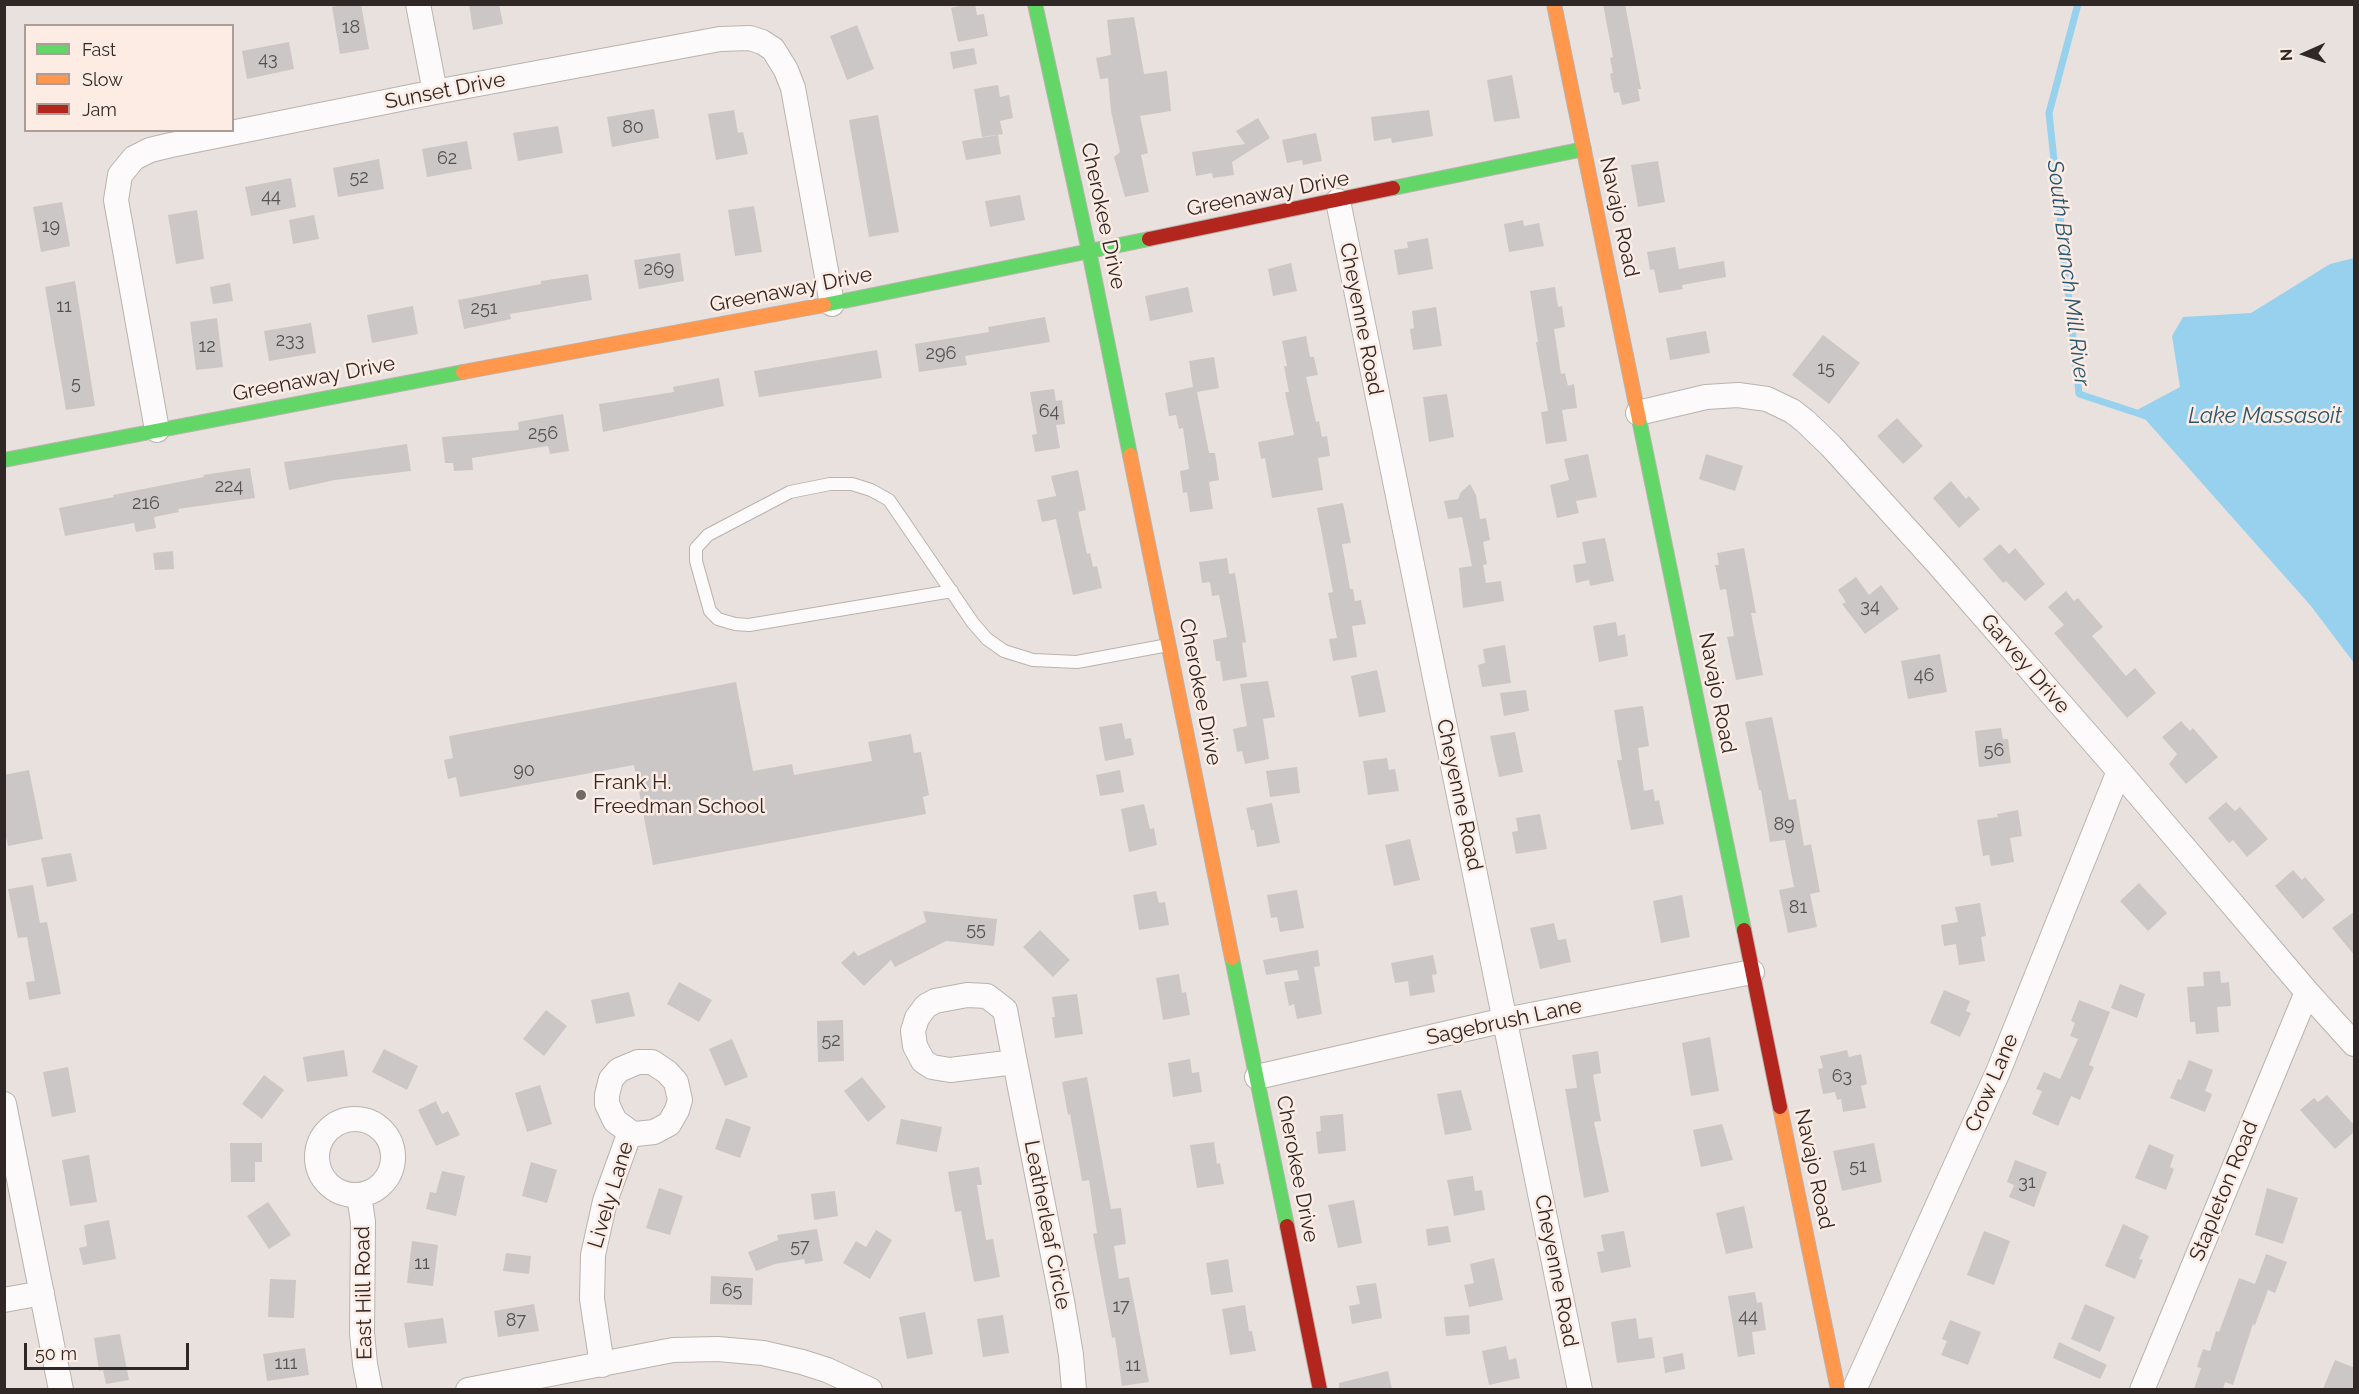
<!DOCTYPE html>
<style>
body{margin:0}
#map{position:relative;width:2359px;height:1394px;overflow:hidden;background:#e9e1dd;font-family:Raleway,sans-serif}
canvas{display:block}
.frame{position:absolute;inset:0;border:6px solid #2f2826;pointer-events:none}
.legend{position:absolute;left:24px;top:24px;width:210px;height:108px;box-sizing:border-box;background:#fdece4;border:2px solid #ab9e98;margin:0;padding:8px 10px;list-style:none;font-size:18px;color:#2f2826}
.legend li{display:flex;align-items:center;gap:12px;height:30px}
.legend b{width:30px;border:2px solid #ab9e98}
.north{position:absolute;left:2275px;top:24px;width:60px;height:60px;-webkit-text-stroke:4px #fdece4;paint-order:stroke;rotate:267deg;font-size:16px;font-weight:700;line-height:24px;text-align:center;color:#2f2826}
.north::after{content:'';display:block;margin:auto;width:21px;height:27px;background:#2f2826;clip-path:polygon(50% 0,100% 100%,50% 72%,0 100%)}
.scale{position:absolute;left:24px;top:1343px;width:165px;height:27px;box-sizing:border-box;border:3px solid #2f2826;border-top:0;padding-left:8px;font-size:18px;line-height:21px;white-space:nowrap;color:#2f2826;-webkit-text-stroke:4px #fdece4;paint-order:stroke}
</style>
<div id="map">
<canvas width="2359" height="1394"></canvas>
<div class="frame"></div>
<ul class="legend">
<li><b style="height:8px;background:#63d668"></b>Fast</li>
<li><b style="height:8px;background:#ff974d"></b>Slow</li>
<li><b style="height:8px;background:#b3261e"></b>Jam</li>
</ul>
<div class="north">N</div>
<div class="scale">50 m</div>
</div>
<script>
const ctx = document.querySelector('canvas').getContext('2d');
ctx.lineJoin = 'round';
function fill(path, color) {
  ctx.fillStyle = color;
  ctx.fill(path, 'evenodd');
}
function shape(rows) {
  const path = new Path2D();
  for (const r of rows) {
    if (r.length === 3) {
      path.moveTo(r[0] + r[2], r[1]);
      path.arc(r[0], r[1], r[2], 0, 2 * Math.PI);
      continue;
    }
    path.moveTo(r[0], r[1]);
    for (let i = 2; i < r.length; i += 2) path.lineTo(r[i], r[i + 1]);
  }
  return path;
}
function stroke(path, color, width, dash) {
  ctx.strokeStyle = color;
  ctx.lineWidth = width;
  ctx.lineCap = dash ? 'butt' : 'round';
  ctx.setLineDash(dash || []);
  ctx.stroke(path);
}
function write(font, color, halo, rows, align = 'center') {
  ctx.font = font + ' Raleway,sans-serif';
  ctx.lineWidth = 5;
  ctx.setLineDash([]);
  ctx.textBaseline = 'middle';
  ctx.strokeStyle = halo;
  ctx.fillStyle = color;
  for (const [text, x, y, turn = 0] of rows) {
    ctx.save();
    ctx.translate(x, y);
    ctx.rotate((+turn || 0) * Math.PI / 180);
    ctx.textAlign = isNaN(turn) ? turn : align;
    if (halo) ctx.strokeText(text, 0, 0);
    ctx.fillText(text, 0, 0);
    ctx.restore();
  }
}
fill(shape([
 [2354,258,2354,663,2311,606,2137,410,2180,387,2172,336,2183,317,2251,313,2330,264]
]), '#98d1ee');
stroke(shape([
 [2078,4,2049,113,2079,394,2149,417]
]), '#98d1ee', 7);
fill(shape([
 [344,4,361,4,369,49,340,54,332,7],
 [469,4,499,4,503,24,473,30],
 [968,4,975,4,977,15,984,14,988,36,958,42,951,8],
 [1603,4,1625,4,1641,89,1638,89,1640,101,1622,105,1619,92,1614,93,1610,74,1613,73,1610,58,1613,57],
 [1134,17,1144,74,1167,71,1171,111,1140,116,1148,153,1141,155,1149,192,1125,197,1114,157,1120,152,1111,111,1108,78,1100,79,1096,58,1111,55,1107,20],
 [857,25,874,69,847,80,830,36],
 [289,42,294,69,247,79,242,51],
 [974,48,977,64,953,69,950,52],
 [1512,75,1520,118,1494,122,1487,80],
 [998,85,1000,97,1009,95,1013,118,1000,121,1003,134,982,137,974,89],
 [654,109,659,138,612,147,607,117],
 [734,110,738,133,743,132,748,154,716,160,708,114],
 [1429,110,1433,136,1392,143,1391,138,1374,141,1371,117],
 [878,115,899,232,869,237,849,120],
 [1258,118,1270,138,1232,162,1234,175,1213,178,1212,173,1196,176,1192,152,1245,144,1236,131],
 [558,126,563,153,518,161,513,133],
 [1316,133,1322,161,1303,165,1302,160,1287,163,1282,140],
 [998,135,1001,154,966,160,962,141],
 [467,141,472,169,427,177,422,149],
 [379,159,384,189,338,197,333,168],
 [1658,161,1665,202,1638,207,1631,165],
 [291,178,296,207,251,216,245,187],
 [1020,195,1025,220,990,227,985,201],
 [62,202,70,246,41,252,33,207],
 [754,206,762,252,735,256,728,210],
 [197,210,204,259,176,264,168,215],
 [314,215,319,239,293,244,289,220],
 [1523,220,1524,226,1539,223,1544,246,1509,252,1504,224],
 [1428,238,1433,269,1398,275,1394,250,1408,248,1407,242],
 [1675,247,1679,269,1724,261,1726,277,1682,285,1683,289,1659,293,1654,269,1650,270,1647,252],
 [680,253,684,281,639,289,634,260],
 [1291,263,1297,291,1273,296,1268,269],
 [588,274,592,300,510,314,511,319,464,329,458,300,541,284,541,281],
 [75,281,95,406,66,410,45,287],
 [230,283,233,301,213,304,210,287],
 [1188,287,1193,312,1150,321,1145,296],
 [1555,287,1558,307,1562,306,1565,327,1554,329,1561,374,1565,373,1568,386,1574,384,1577,408,1562,410,1567,441,1546,444,1541,412,1548,411,1536,342,1538,342,1530,291],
 [413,306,418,334,372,343,367,315],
 [1436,307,1442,346,1413,350,1410,329,1414,328,1412,311],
 [1045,317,1050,342,965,356,967,365,919,372,915,344,989,332,988,327],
 [217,318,223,367,196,370,190,322],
 [311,323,316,353,269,361,264,331],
 [1706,331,1710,353,1670,360,1666,338],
 [1823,335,1860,363,1829,404,1792,375],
 [1306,336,1310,357,1314,357,1318,375,1306,377,1316,422,1319,421,1322,437,1327,436,1330,456,1318,458,1323,490,1272,498,1265,458,1261,459,1258,442,1294,435,1285,392,1289,392,1284,366,1287,366,1282,341],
 [877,350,882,378,759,397,754,371],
 [1214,357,1219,388,1197,392,1209,453,1215,453,1219,480,1209,482,1213,509,1190,512,1187,492,1183,493,1180,471,1189,469,1183,428,1179,429,1176,415,1169,416,1165,393,1193,387,1189,361],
 [719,378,724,406,603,432,599,404,674,392,673,387],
 [1054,389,1056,401,1062,400,1065,424,1056,425,1060,448,1035,452,1032,435,1037,434,1030,392],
 [1447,394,1454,437,1429,442,1423,397],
 [563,414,569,451,550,454,548,446,472,458,473,470,454,471,453,463,445,463,442,437,519,430,518,422],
 [1897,418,1923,446,1903,464,1877,436],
 [407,444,411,471,335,480,289,490,284,462],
 [1588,454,1597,497,1576,501,1579,513,1557,518,1550,485,1569,480,1564,459],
 [1706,454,1743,466,1735,491,1699,479],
 [250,468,255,498,178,509,179,512,154,517,156,528,136,532,134,523,65,536,59,508,114,497,113,495,204,477,203,475],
 [1078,470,1086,510,1078,512,1087,554,1090,553,1093,567,1097,566,1102,588,1073,595,1056,519,1042,522,1037,500,1056,496,1051,476],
 [1951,481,1966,499,1969,496,1980,509,1959,528,1933,498],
 [1470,484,1476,495,1480,519,1486,518,1490,540,1483,542,1487,564,1483,565,1486,583,1501,581,1504,601,1463,608,1459,568,1472,566,1462,517,1448,519,1444,501,1458,499,1461,492],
 [1343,503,1351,543,1342,544,1350,589,1353,589,1355,601,1361,600,1366,624,1352,626,1357,657,1333,661,1329,639,1337,638,1328,593,1333,592,1317,508],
 [1605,538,1614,581,1590,586,1589,580,1576,583,1573,565,1586,563,1582,542],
 [2000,544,2009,554,2015,548,2045,584,2025,601,2006,581,2003,583,1983,559],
 [1744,548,1756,613,1751,613,1763,675,1736,680,1727,637,1734,636,1726,589,1720,590,1715,565,1719,565,1717,553],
 [173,551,174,569,155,570,153,553],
 [1227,558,1229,574,1235,573,1246,642,1242,643,1247,677,1223,681,1220,661,1216,661,1213,640,1227,637,1219,595,1212,596,1210,582,1202,583,1199,562],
 [1856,577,1869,595,1881,585,1899,609,1865,634,1842,604,1846,602,1838,590],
 [2066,591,2074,601,2078,598,2103,627,2092,636,2126,676,2135,668,2156,693,2127,718,2054,633,2064,625,2048,607],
 [1616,622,1618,636,1625,634,1628,656,1599,662,1593,626],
 [1505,645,1511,683,1482,687,1478,665,1485,663,1483,649],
 [1940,654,1947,692,1908,699,1901,661],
 [1377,670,1386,712,1359,717,1351,676],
 [1268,681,1275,717,1263,719,1269,759,1245,764,1242,751,1237,752,1233,729,1247,726,1240,684],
 [736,682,753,771,792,764,794,775,872,761,868,742,911,734,914,753,921,752,929,795,923,797,926,814,653,865,634,765,460,797,456,777,448,779,444,760,453,758,449,736],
 [1526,690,1529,711,1504,716,1500,693],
 [1643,706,1649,746,1638,748,1644,791,1653,789,1655,801,1659,800,1664,824,1631,830,1617,760,1622,760,1614,710],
 [1772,717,1789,800,1796,799,1804,846,1811,844,1820,892,1810,894,1817,927,1788,933,1779,890,1794,887,1785,840,1770,842,1761,790,1759,790,1745,722],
 [2181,721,2190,731,2193,728,2218,757,2186,784,2169,764,2177,754,2162,737],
 [1122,723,1125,739,1131,738,1134,755,1105,761,1099,727],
 [2001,728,2003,739,2008,739,2011,763,1979,767,1975,731],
 [1515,732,1523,772,1499,777,1490,736],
 [1387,758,1389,770,1395,769,1399,791,1368,795,1363,761],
 [1297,767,1300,793,1270,797,1266,771],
 [29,770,43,839,8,846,4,829,4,775],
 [1120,770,1124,792,1100,796,1096,775],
 [2226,802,2235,811,2240,807,2268,839,2247,857,2233,840,2229,843,2208,818],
 [1272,803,1280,843,1257,847,1254,830,1251,830,1246,808],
 [1144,804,1150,829,1154,828,1157,845,1129,852,1121,809],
 [2018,810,2022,836,2010,838,2014,862,1991,866,1989,855,1983,856,1977,820,1998,817,1997,814],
 [1540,814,1547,849,1516,854,1512,832,1518,831,1516,818],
 [1410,839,1420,880,1394,886,1385,845],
 [71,853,77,881,47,887,41,858],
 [2293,870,2302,880,2305,877,2325,900,2303,919,2275,886],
 [2139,883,2167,913,2148,931,2120,901],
 [33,885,40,923,47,922,61,994,29,1000,26,982,35,981,27,937,18,938,8,889],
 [1297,890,1304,928,1280,932,1277,917,1271,918,1267,895],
 [1156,891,1159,903,1165,902,1169,925,1139,930,1133,895],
 [1682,895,1690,937,1661,943,1653,901],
 [1980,903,1986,936,1981,937,1985,961,1959,965,1956,944,1944,946,1941,925,1958,922,1955,907],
 [923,911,997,919,994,946,946,941,895,967,891,960,864,986,841,963,854,951,858,956,926,922],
 [2355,911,2355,956,2332,928],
 [1554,923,1558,940,1566,939,1571,962,1540,969,1530,928],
 [1040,930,1070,960,1053,977,1023,947],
 [1318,950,1320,966,1314,967,1322,1014,1297,1019,1294,1004,1289,1006,1284,982,1299,980,1297,970,1266,975,1263,960],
 [1433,955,1437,974,1432,975,1435,992,1410,996,1408,981,1395,983,1391,963],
 [2220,971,2221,983,2229,982,2231,1006,2217,1007,2219,1032,2196,1034,2195,1022,2190,1022,2187,987,2204,986,2203,972],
 [1179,974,1182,993,1186,992,1190,1015,1163,1020,1156,978],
 [679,982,712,1000,699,1022,667,1004],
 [2120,984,2145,994,2137,1018,2111,1008],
 [1944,990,1970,1001,1966,1011,1971,1013,1960,1037,1930,1023],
 [629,992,635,1016,596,1024,591,1000],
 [1077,994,1083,1034,1055,1038,1052,1017,1055,1017,1052,997],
 [2079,1000,2110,1012,2089,1065,2094,1067,2080,1100,2071,1096,2058,1126,2032,1114,2042,1091,2036,1089,2044,1072,2060,1079,2078,1039,2070,1036,2075,1023,2071,1021],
 [546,1010,567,1026,544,1056,523,1039],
 [843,1020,844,1061,818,1062,817,1021],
 [1710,1037,1719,1091,1691,1096,1682,1043],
 [732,1039,748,1077,725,1086,709,1049],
 [384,1049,418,1066,407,1090,372,1072],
 [344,1050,348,1076,307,1082,303,1057],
 [1847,1050,1849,1057,1861,1054,1867,1084,1861,1086,1866,1108,1843,1112,1841,1099,1837,1100,1835,1092,1823,1094,1818,1069,1823,1068,1820,1056],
 [1598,1051,1601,1073,1593,1075,1601,1121,1594,1122,1609,1192,1584,1198,1565,1089,1577,1088,1572,1055],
 [1190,1059,1192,1073,1199,1072,1202,1092,1173,1097,1168,1063],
 [2189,1060,2213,1070,2205,1091,2212,1094,2205,1112,2170,1098,2178,1079,2181,1080],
 [68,1067,76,1112,52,1117,43,1072],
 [264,1075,284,1090,262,1119,242,1104],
 [862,1077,886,1107,868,1122,844,1091],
 [1087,1077,1111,1209,1121,1208,1126,1244,1114,1246,1119,1279,1129,1277,1149,1382,1122,1386,1115,1337,1112,1338,1093,1234,1097,1233,1089,1180,1082,1181,1070,1114,1068,1115,1062,1082],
 [540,1085,552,1124,527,1132,515,1093],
 [1461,1090,1472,1130,1445,1135,1437,1094],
 [2327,1095,2355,1126,2355,1131,2335,1149,2300,1110,2314,1098,2318,1102],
 [436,1101,442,1114,448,1111,460,1135,436,1146,418,1110],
 [1343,1114,1346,1151,1318,1154,1316,1132,1321,1131,1320,1116],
 [726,1118,751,1127,740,1158,715,1149],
 [901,1119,942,1127,937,1152,896,1144],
 [1722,1124,1733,1160,1701,1167,1693,1130],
 [1214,1142,1217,1164,1220,1163,1224,1184,1197,1188,1190,1145],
 [230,1143,262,1143,262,1162,255,1162,255,1182,231,1182],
 [1874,1143,1882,1182,1842,1191,1833,1151],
 [2149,1144,2174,1155,2170,1167,2174,1169,2166,1190,2135,1178],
 [89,1155,97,1202,70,1206,62,1160],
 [2015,1160,2047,1172,2034,1207,2009,1197,2014,1185,2007,1182],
 [531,1162,557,1170,547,1203,522,1196],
 [979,1167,982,1185,977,1185,986,1240,993,1239,1000,1277,974,1282,961,1211,955,1212,948,1172],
 [442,1171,465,1176,456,1216,426,1209,430,1192,436,1193],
 [1473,1176,1475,1191,1482,1190,1485,1210,1454,1216,1447,1180],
 [659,1188,683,1196,670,1235,646,1228],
 [2267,1188,2298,1198,2283,1244,2255,1235],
 [835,1191,838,1216,814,1220,811,1194],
 [1354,1200,1362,1243,1338,1248,1328,1205],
 [268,1202,291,1235,269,1249,247,1216],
 [1744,1206,1753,1248,1726,1254,1716,1213],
 [109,1220,116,1259,83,1265,79,1248,87,1246,84,1225],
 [2123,1224,2149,1236,2139,1259,2143,1260,2135,1279,2105,1266],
 [1448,1226,1451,1242,1428,1246,1426,1229],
 [817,1229,823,1261,805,1264,804,1259,775,1264,756,1271,748,1252,778,1240,777,1235],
 [876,1230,892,1240,870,1279,843,1263,856,1241,866,1247],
 [1624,1231,1631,1267,1601,1273,1597,1252,1604,1251,1601,1235],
 [1984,1231,2010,1241,1994,1285,1967,1275],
 [412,1241,438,1245,433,1286,407,1283],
 [506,1253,531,1256,529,1274,503,1271],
 [2266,1254,2287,1262,2275,1293,2268,1290,2255,1325,2253,1324,2233,1385,2225,1382,2223,1389,2194,1389,2201,1368,2197,1367,2203,1349,2210,1351,2216,1331,2219,1332,2239,1278,2255,1284],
 [1494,1258,1503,1300,1469,1307,1464,1285,1474,1283,1470,1264],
 [1228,1259,1233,1292,1211,1295,1206,1263],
 [711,1276,753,1278,752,1305,710,1304],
 [270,1279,296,1280,294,1318,268,1317],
 [1376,1283,1382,1318,1352,1324,1349,1306,1360,1304,1356,1286],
 [1755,1292,1757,1303,1762,1302,1766,1330,1752,1332,1755,1354,1738,1357,1728,1296],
 [534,1304,539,1331,498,1337,494,1311],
 [2085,1304,2115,1317,2100,1352,2071,1339],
 [1245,1305,1249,1331,1252,1331,1256,1351,1230,1355,1222,1309],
 [925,1312,933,1354,907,1359,899,1317],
 [1003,1315,1009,1353,983,1357,977,1319],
 [1469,1315,1470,1334,1446,1336,1444,1317],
 [443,1318,447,1343,408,1348,404,1323],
 [1636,1318,1639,1339,1652,1337,1655,1358,1617,1363,1611,1322],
 [1950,1320,1981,1332,1968,1365,1941,1355,1947,1341,1942,1339],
 [120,1334,129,1380,106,1384,103,1370,99,1371,94,1338],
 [2059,1342,2107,1365,2100,1379,2053,1358],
 [1506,1346,1509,1360,1516,1358,1520,1378,1489,1385,1482,1351],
 [305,1348,309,1375,267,1381,263,1354],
 [1683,1353,1685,1369,1665,1373,1663,1357],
 [2335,1360,2355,1368,2355,1389,2323,1389],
 [1388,1371,1392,1389,1339,1389,1339,1383]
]), '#cbc7c7');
const lane = shape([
 [952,591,749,625,735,624,718,619,710,611,696,561,696,548,708,535,790,492,830,484,852,484,871,490,889,500,973,623,987,639,1004,651,1033,660,1077,662,1168,645]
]);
const street = shape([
 [418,4,435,92],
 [1338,201,1580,1390],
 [1638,413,1706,397,1738,395,1767,399,1792,411,1805,421,1831,446,1939,565,2119,771,2307,992,2354,1044],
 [157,430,116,200,120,175,134,158,150,150,171,145,435,92,720,39,750,38,762,42,773,49,786,70,793,88,832,304],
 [1015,1062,950,1070,932,1067,923,1061,915,1046,913,1031,917,1018,926,1006,935,1001,967,995,987,996,1005,1010,1015,1062,1062,1301,1071,1355,1074,1390],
 [1257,1077,1505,1020,1752,972],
 [4,1104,61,1390],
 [355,1157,38],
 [359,1195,363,1222,362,1333,365,1364,370,1390],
 [4,1300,42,1293],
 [602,1365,592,1299,593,1255,605,1201,630,1132,615,1121,607,1104,607,1095,611,1079,619,1070,638,1062,652,1062,667,1072,676,1082,680,1100,677,1110,669,1124,654,1132,636,1134,630,1132],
 [468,1390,673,1350,718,1349,763,1353,802,1362,827,1370,870,1390],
 [1854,1390,1998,1072,2119,771],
 [2142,1390,2307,992]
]);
const fast = shape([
 [1035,4,1089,251,1130,455],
 [1393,188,1584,149],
 [824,305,1149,239],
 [1639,419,1744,930],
 [4,460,463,372],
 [1232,958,1287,1226]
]);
const slow = shape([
 [1554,4,1639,419],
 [463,372,824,305],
 [1130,455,1232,958],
 [1780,1107,1838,1390]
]);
const jam = shape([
 [1149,239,1393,188],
 [1744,930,1780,1107],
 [1287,1226,1320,1390]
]);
stroke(lane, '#b9b3af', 14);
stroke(street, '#b9b3af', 26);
stroke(fast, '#b9b3af', 16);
stroke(slow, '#b9b3af', 16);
stroke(jam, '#b9b3af', 16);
stroke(lane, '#fcfafa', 12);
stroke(street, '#fcfafa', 24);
stroke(fast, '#63d668', 14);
stroke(slow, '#ff974d', 14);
stroke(jam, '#b3261e', 14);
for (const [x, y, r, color] of [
 [581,795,6,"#706966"]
]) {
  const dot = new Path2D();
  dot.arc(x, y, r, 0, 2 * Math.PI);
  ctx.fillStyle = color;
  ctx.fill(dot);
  stroke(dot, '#fdece4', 2);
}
write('18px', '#56504e', null, [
 ["18",351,28],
 ["43",268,60],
 ["80",633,128],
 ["62",447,159],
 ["52",359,178],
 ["44",271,197],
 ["19",51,227],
 ["269",659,270],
 ["11",64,307],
 ["251",484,309],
 ["233",290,341],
 ["12",207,347],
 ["296",941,354],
 ["15",1826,369],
 ["5",76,384],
 ["64",1049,412],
 ["256",543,434],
 ["224",229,487],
 ["216",146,504],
 ["34",1870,607],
 ["46",1924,676],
 ["56",1994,751],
 ["90",524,771],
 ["89",1784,825],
 ["81",1798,908],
 ["55",976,930],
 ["52",831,1041],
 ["63",1842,1077],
 ["51",1858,1167],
 ["31",2027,1183],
 ["57",800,1247],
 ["11",422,1264],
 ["65",732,1291],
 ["17",1121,1307],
 ["44",1748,1317],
 ["87",516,1321],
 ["111",286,1364],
 ["11",1133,1366]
]);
write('21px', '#2f2826', '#fdece4', [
 ["Sunset Drive",445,91,-11],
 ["Greenaway Drive",1268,194,-11],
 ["Cherokee Drive",1103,216,78],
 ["Navajo Road",1619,217,78],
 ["Greenaway Drive",791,290,-11],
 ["Cheyenne Road",1361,319,79],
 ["Greenaway Drive",314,379,-11],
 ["Garvey Drive",2025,664,49],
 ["Cherokee Drive",1200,692,79],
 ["Navajo Road",1717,693,79],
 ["Cheyenne Road",1459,795,78],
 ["Sagebrush Lane",1504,1022,-12],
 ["Crow Lane",1992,1083,-67],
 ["Cherokee Drive",1297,1169,79],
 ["Navajo Road",1814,1169,78],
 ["Stapleton Road",2224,1191,-68],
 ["Lively Lane",611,1195,-73],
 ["Leatherleaf Circle",1047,1225,79],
 ["Cheyenne Road",1556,1271,79],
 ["East Hill Road",364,1293,-91]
]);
write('21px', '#2f2826', '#fdece4', [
 ["Frank H.",593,783],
 ["Freedman School",593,807]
], 'left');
write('italic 22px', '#28576d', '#fdece4', [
 ["South Branch Mill River",2068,273,83],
 ["Lake Massasoit",2265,416]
]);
</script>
